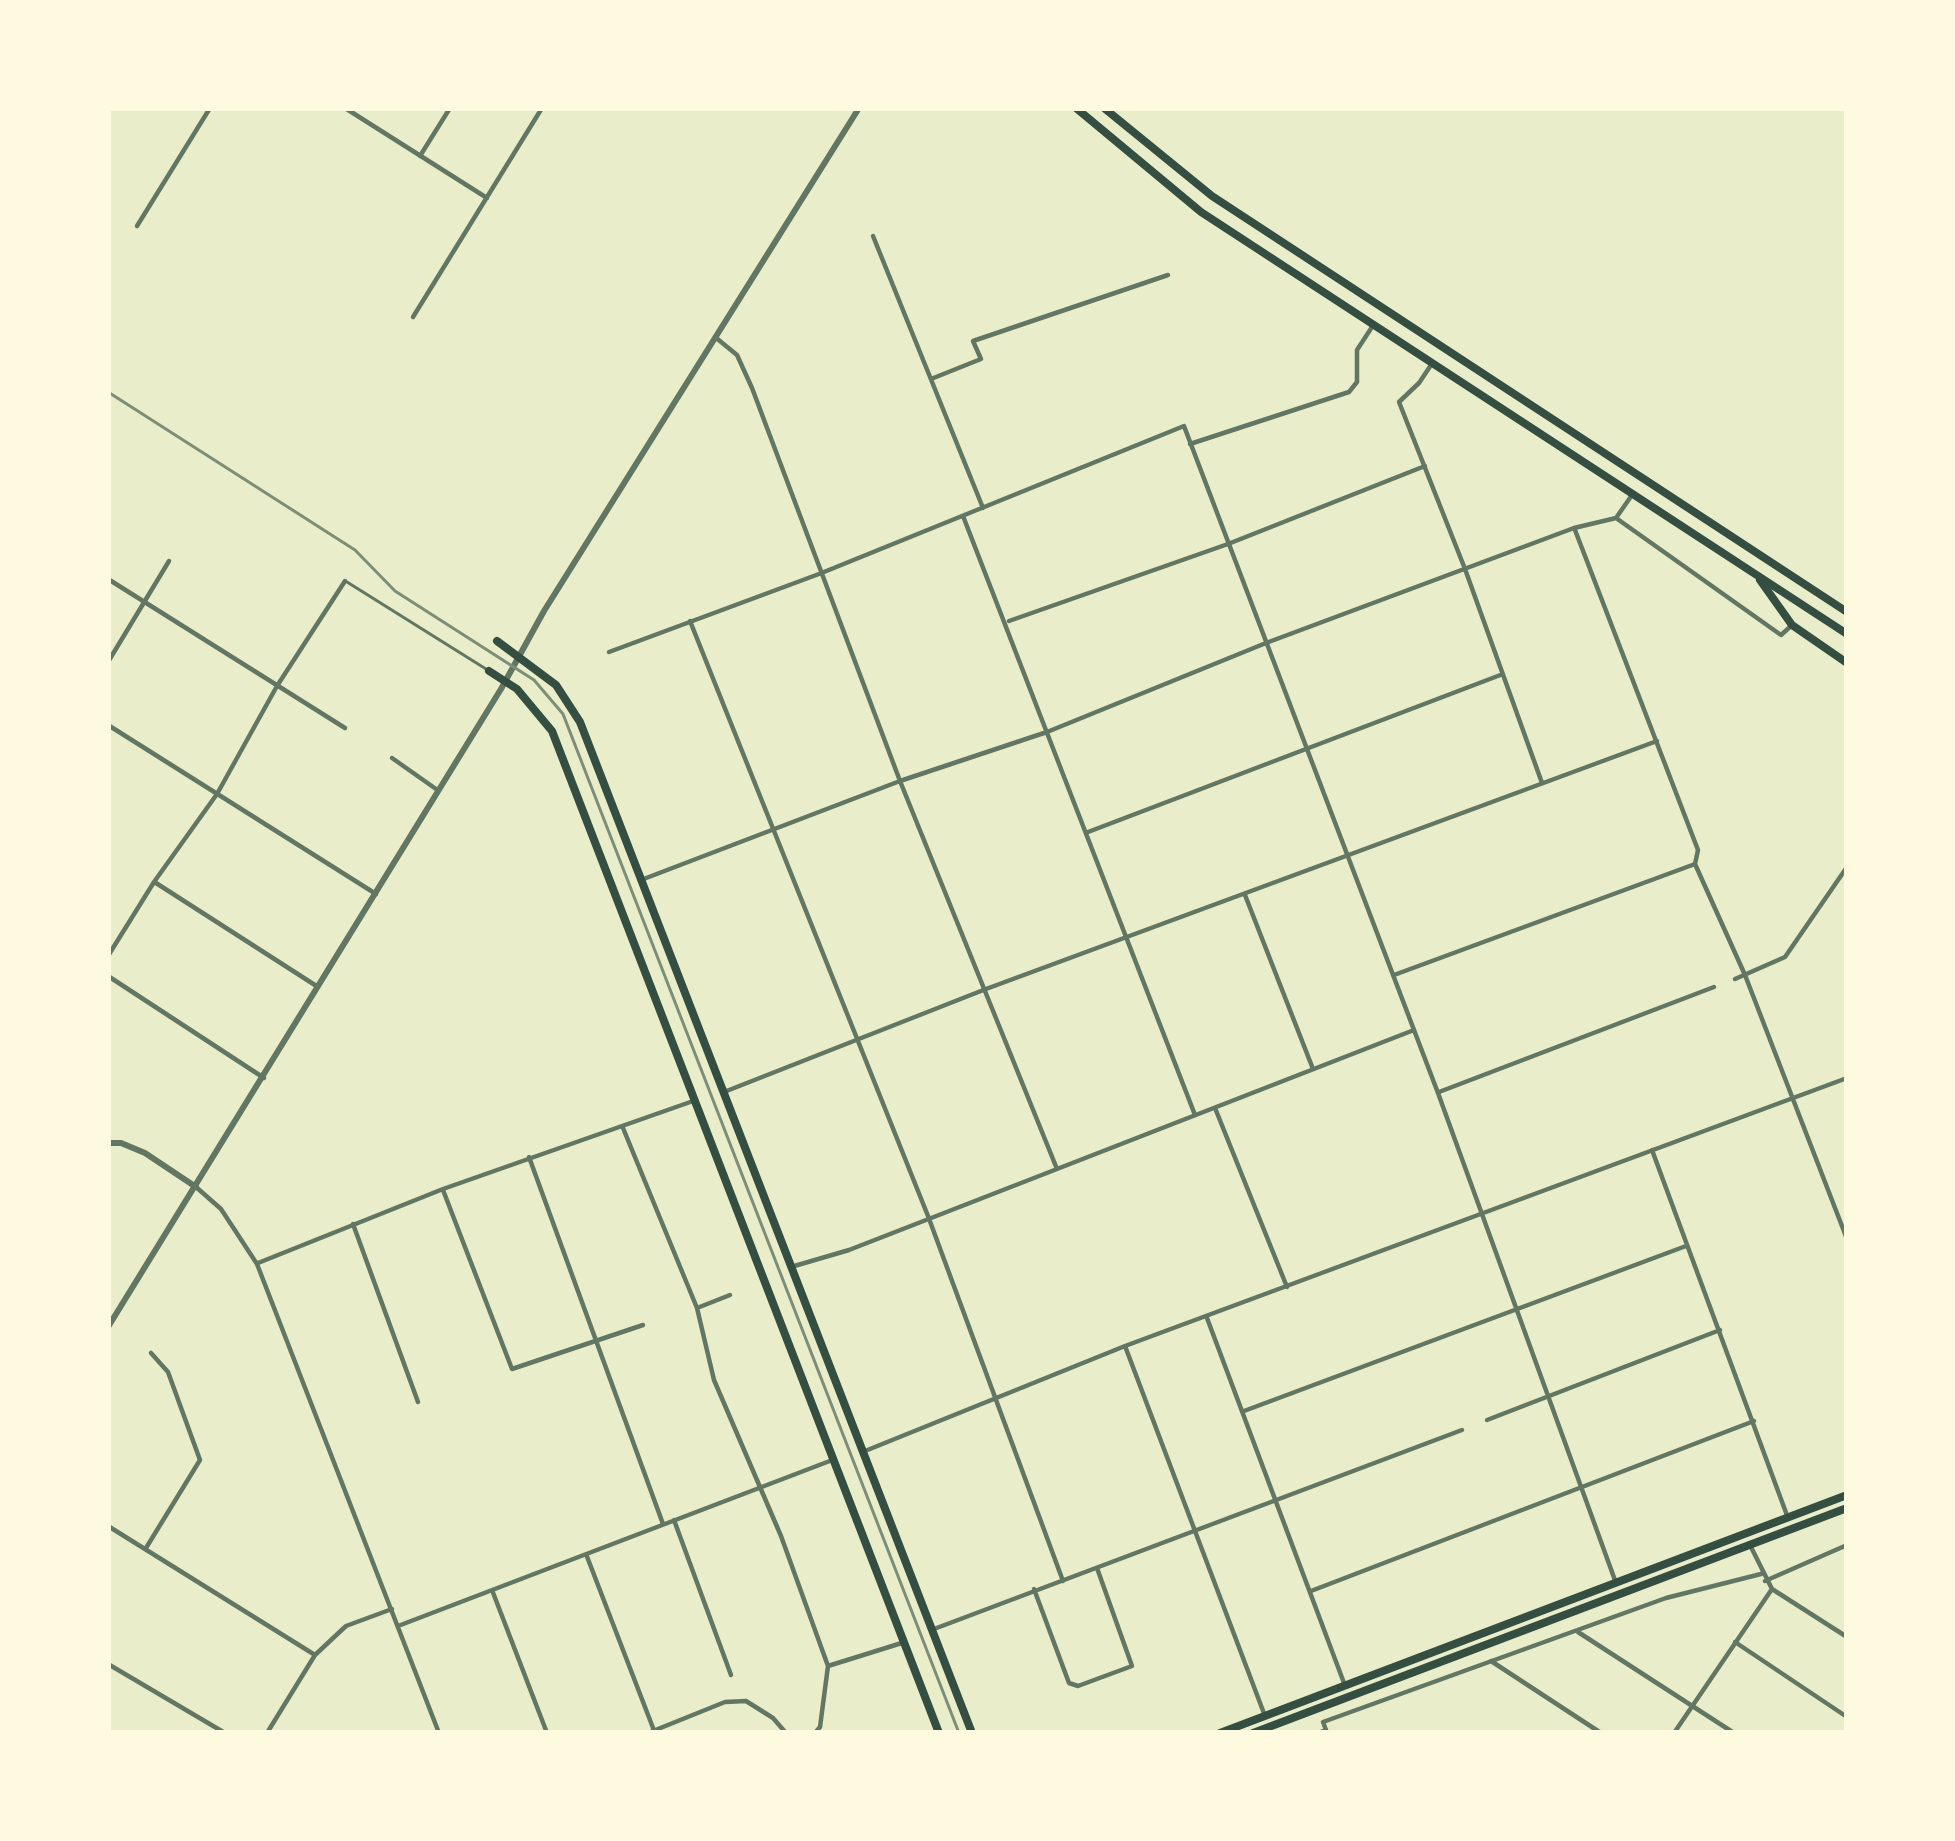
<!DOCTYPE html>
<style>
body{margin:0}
#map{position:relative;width:1955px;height:1841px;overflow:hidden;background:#e9edc9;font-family:"Fira Sans Condensed",sans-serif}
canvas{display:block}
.frame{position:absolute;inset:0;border:111px solid #fefae0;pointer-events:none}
</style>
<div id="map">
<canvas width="1955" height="1841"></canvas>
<div class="frame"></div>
</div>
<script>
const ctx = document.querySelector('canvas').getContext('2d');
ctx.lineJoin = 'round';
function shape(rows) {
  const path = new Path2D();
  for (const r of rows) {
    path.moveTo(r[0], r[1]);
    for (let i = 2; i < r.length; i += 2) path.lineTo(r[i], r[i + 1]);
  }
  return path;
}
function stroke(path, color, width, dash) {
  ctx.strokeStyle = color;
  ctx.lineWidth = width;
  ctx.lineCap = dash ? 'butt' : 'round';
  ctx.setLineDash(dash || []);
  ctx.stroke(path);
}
stroke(shape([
 [347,582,486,669]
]), '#617663', 3);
stroke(shape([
 [345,108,487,198],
 [420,156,450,108],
 [137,226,210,108],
 [873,236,983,508],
 [413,317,542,108],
 [715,337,737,355,752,388,900,781,1057,1169],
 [1431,365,1419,383,1399,402,1465,569,1542,783],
 [931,379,981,359,973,341,1168,275],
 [1190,444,1349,392,1357,382,1357,350,1372,327],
 [963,516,1195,1115],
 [1616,518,1781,635,1791,626],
 [1575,530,1698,850,1695,864,1745,975,1847,1239],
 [108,579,345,728],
 [690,621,928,1216,1063,1581],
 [1009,621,1228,544,1425,466],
 [609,652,819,574,1184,426,1438,1093,1616,1583],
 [108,662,169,561],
 [108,725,376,894],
 [392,758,436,789],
 [1088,832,1503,674],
 [641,880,900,781,1047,732,1266,643,1574,528,1616,518,1632,495],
 [156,883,318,987],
 [1245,895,1313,1069],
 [108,956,154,882,217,794,277,686,345,581],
 [1394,975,1695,864],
 [108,976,264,1078],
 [1735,979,1785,957,1847,867],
 [724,1092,986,989,1657,741],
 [1439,1092,1714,987],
 [1215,1108,1287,1287],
 [623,1128,697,1308,714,1380,781,1536,828,1666],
 [1652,1150,1788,1518],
 [529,1157,663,1524],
 [196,1187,221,1209,257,1264,439,1733],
 [443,1190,512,1369,643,1325],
 [353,1224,418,1402],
 [258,1263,443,1189,696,1100],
 [791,1267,849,1250,1414,1030],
 [697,1308,730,1295],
 [1207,1318,1344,1683],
 [1125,1346,1265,1716],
 [1244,1411,1686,1246],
 [1487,1420,1720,1330],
 [865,1451,1125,1346,1847,1078],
 [674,1520,731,1675],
 [108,1526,315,1655],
 [1751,1547,1772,1589,1847,1637],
 [146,1548,200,1460,168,1372,151,1353],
 [586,1554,655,1733],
 [1765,1581,1847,1545],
 [1034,1589,1069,1683,1078,1686,1132,1666,1097,1568],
 [492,1590,547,1733],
 [1311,1591,1754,1421],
 [398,1626,835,1459],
 [934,1629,1462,1430],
 [1578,1632,1734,1733],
 [1735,1642,1847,1717],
 [1491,1661,1601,1733],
 [108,1664,225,1733],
 [267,1733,315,1655,346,1626,392,1609],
 [648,1733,725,1702,746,1701,773,1718,786,1733],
 [815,1733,820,1727,828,1666,905,1642],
 [1318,1733,1326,1730,1323,1722,1666,1598,1761,1574],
 [1674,1733,1772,1589]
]), '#617663', 4.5);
stroke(shape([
 [108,1143,121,1143,145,1153,196,1187],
 [108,1327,501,689,544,611,859,108]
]), '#617663', 6);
stroke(shape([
 [1760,580,1792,625,1847,663],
 [1220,1733,1847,1495],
 [1253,1733,1847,1508]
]), '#344e41', 8);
stroke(shape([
 [1076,108,1201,212,1847,634],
 [1104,108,1212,196,1847,612],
 [497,641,556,685,580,722,972,1733],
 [489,671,517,689,552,731,939,1733]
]), '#344e41', 8);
stroke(shape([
 [108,392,355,550,395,591,534,680,563,714,959,1733]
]), '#7c8e77', 3);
</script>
